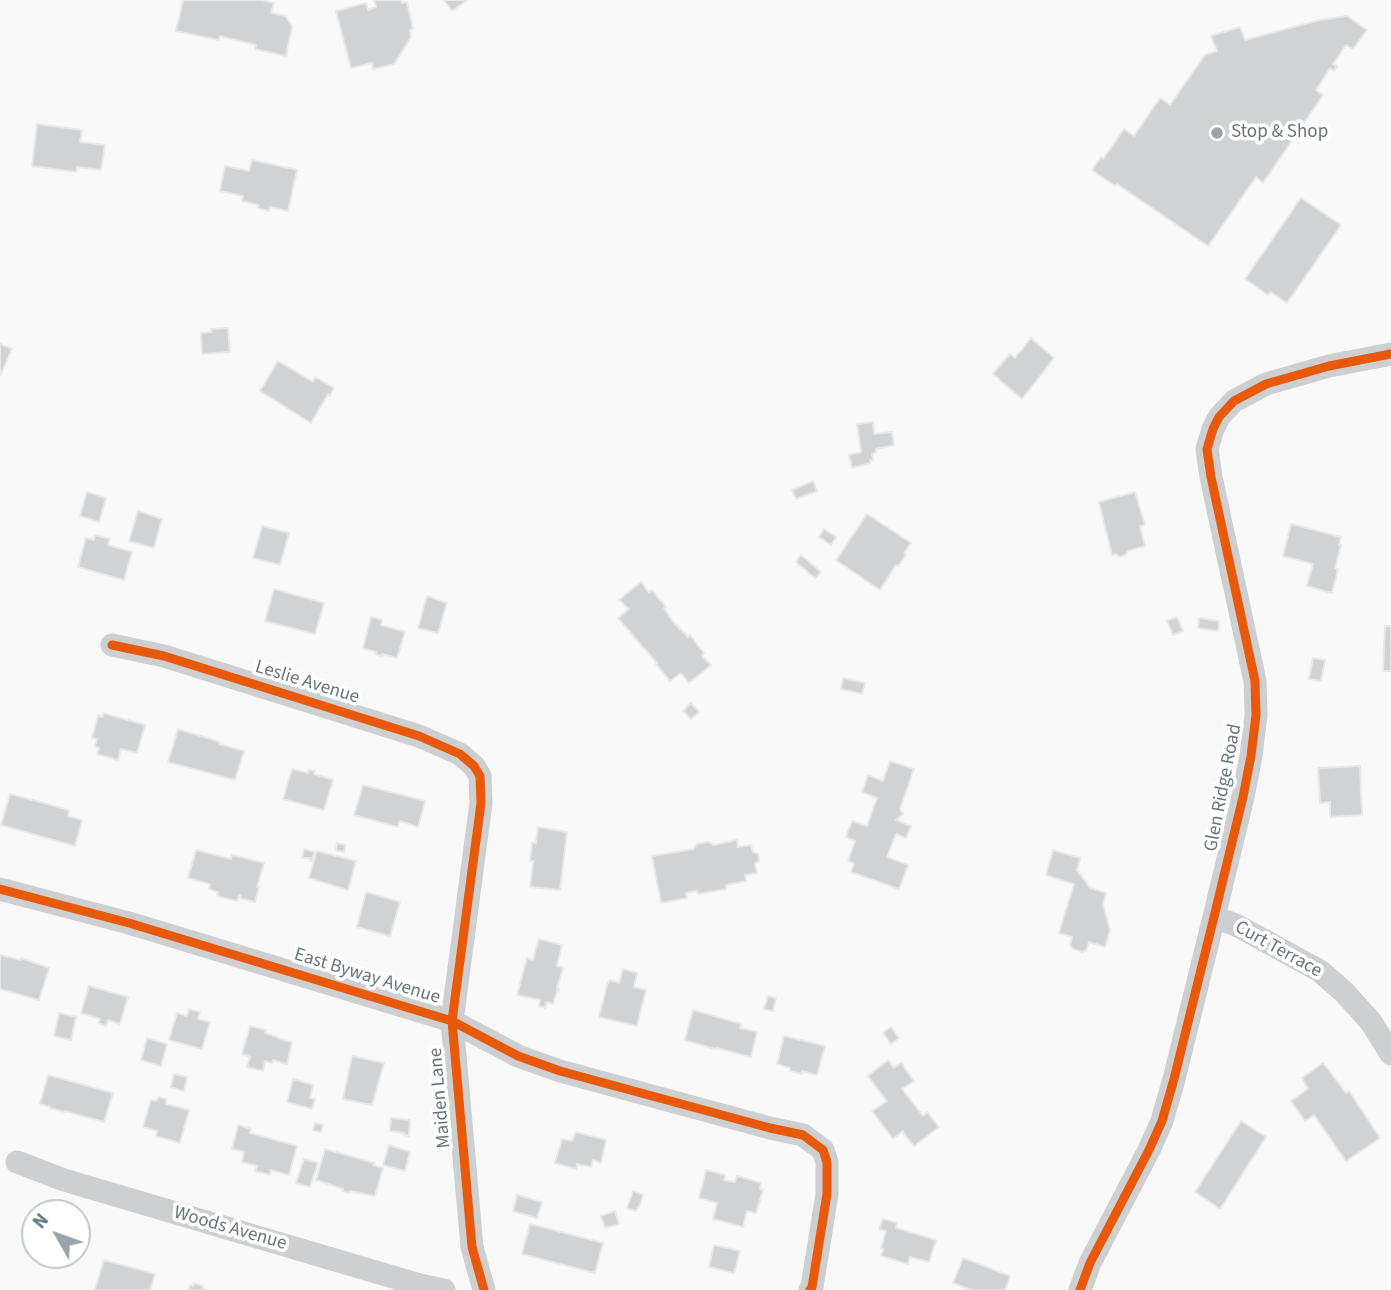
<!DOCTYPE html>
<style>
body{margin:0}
#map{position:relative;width:1391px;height:1290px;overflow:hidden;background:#f9f9f9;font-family:"Source Sans 3",sans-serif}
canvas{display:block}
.north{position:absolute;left:21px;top:1199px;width:70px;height:70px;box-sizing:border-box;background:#fff;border:2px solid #c1c8cd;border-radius:50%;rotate:310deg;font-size:19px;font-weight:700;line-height:28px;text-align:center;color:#657683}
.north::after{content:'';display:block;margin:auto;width:24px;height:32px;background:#99a4ac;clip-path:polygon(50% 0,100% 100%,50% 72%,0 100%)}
</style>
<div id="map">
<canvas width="1391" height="1290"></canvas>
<div class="north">N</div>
</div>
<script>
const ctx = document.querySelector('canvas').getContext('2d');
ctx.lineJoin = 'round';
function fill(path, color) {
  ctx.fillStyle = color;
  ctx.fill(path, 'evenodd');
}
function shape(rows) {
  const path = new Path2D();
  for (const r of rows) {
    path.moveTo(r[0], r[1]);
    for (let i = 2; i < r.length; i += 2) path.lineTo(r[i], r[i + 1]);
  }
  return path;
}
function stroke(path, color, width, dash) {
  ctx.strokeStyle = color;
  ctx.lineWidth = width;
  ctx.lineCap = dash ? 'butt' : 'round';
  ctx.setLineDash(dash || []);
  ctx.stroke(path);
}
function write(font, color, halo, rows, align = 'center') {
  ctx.font = font + ' "Source Sans 3",sans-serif';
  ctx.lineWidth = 7;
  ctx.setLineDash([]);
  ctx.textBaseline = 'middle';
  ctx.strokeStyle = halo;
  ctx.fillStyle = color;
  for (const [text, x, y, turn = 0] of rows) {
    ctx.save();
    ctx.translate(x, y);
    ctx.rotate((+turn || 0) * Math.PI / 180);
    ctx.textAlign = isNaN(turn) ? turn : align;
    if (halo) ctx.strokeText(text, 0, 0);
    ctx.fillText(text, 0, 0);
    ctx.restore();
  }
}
const building = shape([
 [183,0,261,0,274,3,271,13,286,16,292,27,286,56,255,49,256,45,220,36,219,40,176,31,183,0],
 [374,0,401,0,402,3,407,2,413,29,410,30,411,37,394,64,373,69,372,63,351,68,336,11,366,3,368,10,376,7,374,0],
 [444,0,467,0,452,11,444,0],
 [1347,16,1367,30,1353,49,1346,45,1333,64,1337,66,1334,71,1330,68,1316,90,1323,95,1263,183,1256,177,1208,246,1117,184,1115,186,1092,170,1101,157,1103,159,1124,129,1134,136,1160,98,1170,105,1205,55,1217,51,1211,36,1240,27,1245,40,1320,20,1347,16],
 [37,124,82,130,80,142,105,145,101,170,77,167,76,172,32,166,37,124],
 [252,160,297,170,288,211,270,207,269,211,258,208,259,205,242,201,243,196,220,191,225,166,249,171,252,160],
 [1301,198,1341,225,1287,303,1271,292,1268,295,1245,279,1301,198],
 [228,328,230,352,202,354,201,333,212,332,211,329,228,328],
 [1031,338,1054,358,1022,399,993,374,1010,354,1015,358,1031,338],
 [0,344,12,349,0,376,0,344],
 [278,361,313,382,315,377,334,388,330,396,328,394,311,423,260,391,278,361],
 [873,422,874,434,892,432,894,445,876,449,876,452,872,454,873,460,870,460,870,463,852,468,849,455,861,452,857,424,873,422],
 [813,481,817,491,796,499,792,490,813,481],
 [87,492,106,498,99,522,80,516,87,492],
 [1135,492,1145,525,1140,526,1145,546,1128,551,1125,555,1119,557,1116,554,1112,555,1099,502,1135,492],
 [138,511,162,519,154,548,129,541,138,511],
 [867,514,911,543,904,553,906,555,898,566,896,565,880,590,836,560,867,514],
 [1291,524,1341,537,1339,545,1341,545,1335,568,1338,569,1332,593,1307,586,1313,564,1283,556,1291,524],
 [262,526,289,533,280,565,253,558,262,526],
 [824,529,836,537,831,545,819,537,824,529],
 [95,535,110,539,108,545,132,552,124,580,78,567,86,538,94,540,95,535],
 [801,555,821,572,815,578,796,562,801,555],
 [641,582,649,593,652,590,666,607,664,608,673,622,688,637,690,635,704,653,702,655,703,657,711,665,689,683,681,673,670,681,656,664,657,663,618,618,629,609,619,600,641,582],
 [274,589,324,603,315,634,265,621,274,589],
 [427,596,447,603,438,633,418,628,427,596],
 [371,617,382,620,381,625,405,632,397,658,382,654,382,656,375,654,376,652,363,648,371,617],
 [1177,617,1183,631,1173,635,1167,621,1177,617],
 [1199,618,1219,621,1218,631,1198,628,1199,618],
 [1385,626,1391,626,1391,671,1383,671,1385,626],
 [1313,658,1325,660,1321,681,1309,679,1313,658],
 [843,678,865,683,862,694,841,689,843,678],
 [691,703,699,712,691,719,683,711,691,703],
 [103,713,145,725,137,753,121,749,118,760,97,754,99,748,95,746,97,739,92,738,98,715,102,717,103,713],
 [178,729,220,742,219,744,244,751,235,780,168,762,178,729],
 [890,761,914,769,900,809,903,814,896,820,911,826,906,838,896,834,887,857,908,865,899,889,851,872,854,863,848,861,855,841,846,837,852,821,867,826,877,798,862,792,868,775,883,781,890,761],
 [1360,766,1362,815,1330,817,1330,802,1320,803,1318,768,1360,766],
 [292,769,308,773,309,770,315,771,314,774,333,780,324,810,283,799,292,769],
 [363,785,425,801,418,827,400,821,398,827,354,815,363,785],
 [10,794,69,810,68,816,82,820,75,846,1,825,10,794],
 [538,827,567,832,560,890,530,887,533,861,530,861,532,843,536,843,538,827],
 [737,840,738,847,751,845,753,852,758,854,759,861,755,864,757,873,745,875,746,881,726,885,726,889,698,894,697,891,686,893,687,898,661,903,652,856,694,849,697,844,708,842,714,845,737,840],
 [337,843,345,845,344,852,336,850,337,843],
 [304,849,314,852,312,861,309,860,310,858,302,858,304,849],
 [196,850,231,859,232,855,264,863,257,887,259,887,255,902,240,898,241,896,239,895,237,901,217,896,218,892,209,889,210,884,188,878,196,850],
 [1053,850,1080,858,1077,870,1090,888,1106,893,1103,905,1110,930,1105,947,1089,942,1086,950,1083,952,1073,949,1070,945,1072,937,1059,933,1074,884,1046,875,1053,850],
 [317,851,356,861,348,890,309,878,317,851],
 [366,892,400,902,390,936,357,927,366,892],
 [539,939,562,945,557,966,563,968,557,988,559,989,558,992,557,991,553,1004,547,1002,545,1008,539,1006,540,1000,517,995,527,958,533,960,539,939],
 [0,955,21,960,21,958,49,968,39,1000,0,989,0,955],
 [623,969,637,973,634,987,646,990,637,1026,599,1017,607,985,610,980,619,983,623,969],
 [89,986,128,997,120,1024,108,1020,106,1026,99,1023,100,1019,81,1013,89,986],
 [768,996,776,998,773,1011,764,1009,768,996],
 [189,1009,200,1012,198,1019,210,1022,202,1049,169,1040,177,1013,187,1016,189,1009],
 [693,1010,741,1024,740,1028,757,1032,751,1057,717,1048,715,1049,685,1040,693,1010],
 [59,1013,76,1017,71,1040,54,1036,59,1013],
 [250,1026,266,1030,265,1033,277,1037,277,1038,292,1042,287,1064,273,1060,272,1063,265,1061,263,1071,247,1067,250,1057,242,1054,250,1026],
 [891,1027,899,1038,891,1044,883,1033,891,1027],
 [784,1036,825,1046,817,1075,802,1071,802,1074,790,1071,790,1068,777,1064,784,1036],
 [147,1038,167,1044,161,1066,141,1060,147,1038],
 [352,1056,384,1063,372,1105,343,1099,352,1056],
 [888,1060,894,1068,901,1063,914,1081,902,1089,923,1116,927,1112,939,1127,914,1146,904,1134,903,1131,893,1139,872,1111,887,1101,868,1076,888,1060],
 [1323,1063,1346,1093,1349,1091,1380,1138,1346,1161,1314,1115,1305,1121,1291,1101,1308,1089,1302,1078,1323,1063],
 [174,1074,187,1077,184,1091,171,1087,174,1074],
 [48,1075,113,1093,104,1122,65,1111,65,1112,50,1108,50,1107,40,1104,48,1075],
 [293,1079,313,1085,310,1098,315,1099,312,1109,287,1102,293,1079],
 [159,1097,166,1099,166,1104,189,1110,180,1143,156,1136,157,1131,143,1127,151,1100,156,1101,159,1097],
 [391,1118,410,1120,409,1136,404,1135,404,1133,390,1131,391,1118],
 [1241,1121,1266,1137,1220,1209,1195,1192,1241,1121],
 [315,1123,323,1125,321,1132,313,1130,315,1123],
 [238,1125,251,1129,250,1133,297,1146,289,1175,271,1170,270,1175,255,1171,257,1166,242,1162,244,1152,232,1149,238,1125],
 [576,1132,606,1140,601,1163,593,1160,591,1167,577,1164,576,1169,555,1163,562,1139,572,1141,576,1132],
 [389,1145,410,1152,405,1171,383,1165,389,1145],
 [325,1149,374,1163,373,1165,383,1168,375,1196,350,1191,349,1193,342,1191,343,1189,316,1180,325,1149],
 [304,1159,318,1163,310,1187,296,1183,304,1159],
 [706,1170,725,1175,724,1180,735,1182,737,1176,761,1183,760,1189,763,1190,756,1213,747,1211,743,1227,713,1219,717,1203,699,1198,706,1170],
 [633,1191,643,1195,639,1207,638,1207,636,1211,627,1208,633,1191],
 [517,1195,542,1202,537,1218,513,1211,517,1195],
 [615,1211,619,1224,605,1228,601,1216,615,1211],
 [883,1219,897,1223,896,1228,936,1240,929,1262,910,1257,908,1264,881,1256,883,1249,881,1248,886,1231,879,1229,883,1219],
 [530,1224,603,1243,595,1273,522,1254,530,1224],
 [714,1245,740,1251,734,1273,709,1267,714,1245],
 [963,1258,1010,1276,1005,1290,971,1290,953,1283,963,1258],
 [104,1260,155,1274,150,1290,95,1290,104,1260],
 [194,1283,203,1286,203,1289,207,1290,189,1290,190,1285,193,1286,194,1283]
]);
fill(building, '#d0d2d3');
stroke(building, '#e8e8e8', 2);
stroke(shape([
 [112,645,164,656,419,736,460,754,474,766,480,776,481,803,452,1021,472,1247,484,1290],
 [0,889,129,923,452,1021,518,1056,560,1071,770,1128,803,1135,823,1150,827,1162,827,1194,812,1287,810,1290],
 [1214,917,1236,925,1320,971,1345,993,1371,1022,1391,1054],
 [17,1162,64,1180,420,1285,444,1290],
 [1080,1290,1090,1263,1149,1150,1162,1121,1174,1079,1214,917,1243,797,1251,756,1256,715,1255,681,1211,477,1207,449,1213,429,1219,417,1234,401,1266,384,1329,366,1391,354]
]), '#cecfd0', 23);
stroke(shape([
 [112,645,164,656,419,736,460,754,474,766,480,776,481,803,452,1021,472,1247,484,1290],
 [0,889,129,923,452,1021,518,1056,560,1071,770,1128,803,1135,823,1150,827,1162,827,1194,812,1287,810,1290],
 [1080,1290,1090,1263,1149,1150,1162,1121,1174,1079,1214,917,1243,797,1251,756,1256,715,1255,681,1211,477,1207,449,1213,429,1219,417,1234,401,1266,384,1329,366,1391,354]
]), '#e8590c', 9);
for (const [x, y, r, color] of [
 [1217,133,7,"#99a4ac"]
]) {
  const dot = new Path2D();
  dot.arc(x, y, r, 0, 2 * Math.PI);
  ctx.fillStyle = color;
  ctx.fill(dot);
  stroke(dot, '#fff', 2.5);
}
write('19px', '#657683', '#fff', [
 ["Stop & Shop",1231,133]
], 'left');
write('19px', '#657683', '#fff', [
 ["Leslie Avenue",307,683,17],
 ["Glen Ridge Road",1224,788,-79],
 ["Curt Terrace",1278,950,29],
 ["East Byway Avenue",367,977,17],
 ["Maiden Lane",441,1098,-95],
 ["Woods Avenue",230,1229,16]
]);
</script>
